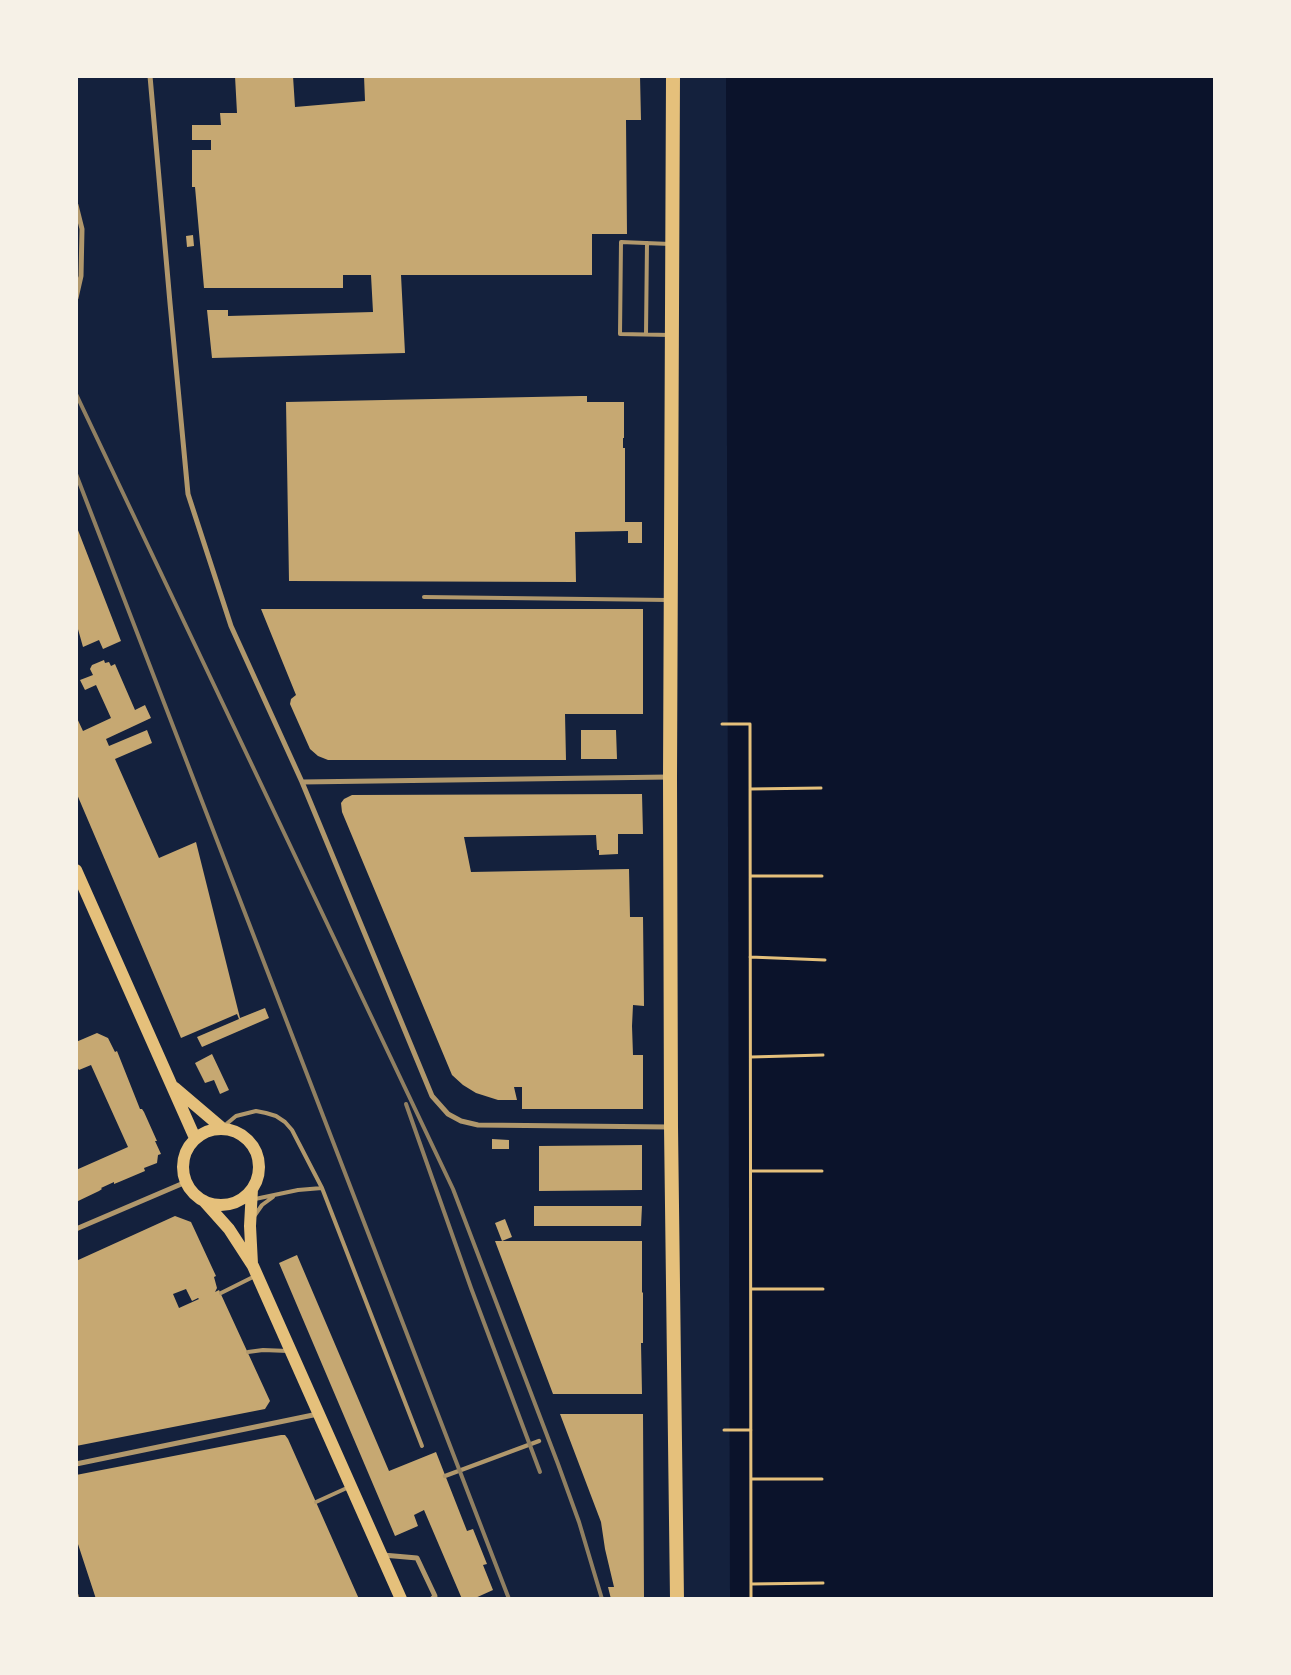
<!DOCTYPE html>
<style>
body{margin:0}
#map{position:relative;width:1291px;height:1675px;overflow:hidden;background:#14213d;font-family:"Crimson Pro",serif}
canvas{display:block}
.frame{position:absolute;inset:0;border:78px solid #f6f1e7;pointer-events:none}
</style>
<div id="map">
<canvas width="1291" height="1675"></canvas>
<div class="frame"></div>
</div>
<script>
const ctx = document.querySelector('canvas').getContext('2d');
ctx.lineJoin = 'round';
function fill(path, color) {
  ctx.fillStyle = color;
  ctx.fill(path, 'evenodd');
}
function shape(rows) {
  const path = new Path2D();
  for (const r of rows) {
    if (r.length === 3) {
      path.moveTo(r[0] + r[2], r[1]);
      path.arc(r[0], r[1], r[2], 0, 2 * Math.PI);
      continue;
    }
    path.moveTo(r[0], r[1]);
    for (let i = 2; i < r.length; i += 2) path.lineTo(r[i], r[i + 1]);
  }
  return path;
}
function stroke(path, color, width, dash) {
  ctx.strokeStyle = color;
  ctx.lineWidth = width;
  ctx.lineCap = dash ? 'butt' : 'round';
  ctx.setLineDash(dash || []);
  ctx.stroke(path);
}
fill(shape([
 [726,76,1215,76,1215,1599,730,1599]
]), '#0b132b');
fill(shape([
 [235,76,293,76,295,107,365,101,364,76,640,76,641,120,626,120,627,234,592,234,592,275,401,275,405,353,212,358,207,310,228,310,228,316,373,312,371,275,343,275,343,288,204,288,195,187,192,187,192,150,211,150,211,140,192,140,192,125,221,125,220,113,237,113],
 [193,235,194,246,187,247,186,236],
 [581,396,587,396,587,402,624,402,624,438,623,438,623,448,625,448,625,522,642,522,642,543,628,543,628,531,575,532,576,582,289,581,286,402],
 [76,525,121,641,103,649,99,640,83,647,76,622],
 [261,609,643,609,643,714,565,714,566,760,328,760,318,756,310,749,290,704,291,699,296,695],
 [104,660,105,663,109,662,111,666,115,664,135,710,145,705,151,718,106,739,109,746,147,730,152,743,115,759,159,858,196,842,240,1018,265,1008,269,1018,202,1047,197,1037,239,1019,237,1014,181,1038,76,792,76,716,83,731,111,718,96,685,85,690,80,680,93,675,90,669,92,665],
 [581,730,616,730,617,759,581,759],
 [642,794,643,834,618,834,618,854,599,855,599,850,597,850,596,835,464,837,471,872,629,869,630,917,643,917,644,1006,633,1005,632,1026,633,1055,643,1055,643,1109,522,1109,522,1087,514,1087,517,1100,498,1100,476,1093,463,1085,452,1075,342,812,341,803,344,799,352,795],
 [97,1033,108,1038,115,1052,117,1051,140,1109,142,1109,144,1112,157,1141,155,1141,161,1154,158,1155,157,1163,144,1168,145,1171,119,1182,114,1184,114,1182,101,1188,102,1189,99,1191,76,1202,76,1170,128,1147,91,1065,79,1070,76,1066,76,1042],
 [212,1054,229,1090,220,1094,214,1080,205,1083,195,1063],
 [492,1139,509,1140,509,1149,492,1149],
 [642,1145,642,1190,539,1191,539,1146],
 [534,1206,642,1206,641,1226,534,1226],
 [175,1216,191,1222,216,1276,214,1277,217,1288,215,1292,219,1290,270,1401,265,1409,76,1446,76,1261],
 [186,1289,192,1301,198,1298,199,1299,179,1308,173,1294],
 [505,1219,512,1237,502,1241,495,1223],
 [495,1241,642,1241,642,1292,643,1293,643,1343,641,1343,642,1394,553,1394],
 [297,1255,389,1471,436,1452,467,1531,473,1529,487,1564,483,1565,493,1590,473,1599,462,1599,424,1510,414,1515,418,1526,395,1536,279,1263],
 [560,1414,643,1414,644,1599,611,1599,608,1587,614,1587,605,1549,601,1522],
 [281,1435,285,1435,288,1439,359,1599,96,1599,76,1538,76,1475]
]), '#c6a872');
stroke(shape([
 [722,724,750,724,751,1599],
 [750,789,821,788],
 [751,876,822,876],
 [750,957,825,960],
 [751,1057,823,1055],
 [751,1171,822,1171],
 [751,1289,823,1289],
 [724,1430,751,1430],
 [751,1479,822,1479],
 [751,1584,823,1583]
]), '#e5c07b', 3);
stroke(shape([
 [646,334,647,243],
 [670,335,620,334,621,242,670,244],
 [424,597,669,600],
 [224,1126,236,1116,256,1111,266,1113,276,1116,285,1122,292,1130,322,1188,422,1446],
 [255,1199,298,1190,322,1188],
 [231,1203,248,1201],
 [255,1215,262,1205,273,1197],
 [221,1293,255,1276],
 [248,1352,263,1350,288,1351],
 [316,1502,349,1487]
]), '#b1986c', 4);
stroke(shape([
 [445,1476,539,1441]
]), '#b1986c', 4.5);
stroke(shape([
 [150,76,170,303,188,494,231,626,302,782,432,1096,448,1114,461,1121,478,1125,669,1127],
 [76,205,82,229,81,276,76,298],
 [302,782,669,777],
 [76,1229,186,1182],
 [76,1464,318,1414],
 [383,1555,417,1558,435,1596,432,1599],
 [76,1595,77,1599]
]), '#b1986c', 5);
stroke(shape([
 [76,870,195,1138],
 [175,1088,222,1128],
 [221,1167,38],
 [252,1189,250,1226,252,1264],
 [204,1201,229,1229,253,1266,401,1599]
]), '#e5c07b', 12);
stroke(shape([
 [673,76,670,777,671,1127,677,1599]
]), '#e5c07b', 14);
stroke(shape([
 [76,394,453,1189,558,1464,579,1522,602,1599],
 [76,474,509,1599],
 [406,1104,471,1288,540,1472]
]), '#918062', 4);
</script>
